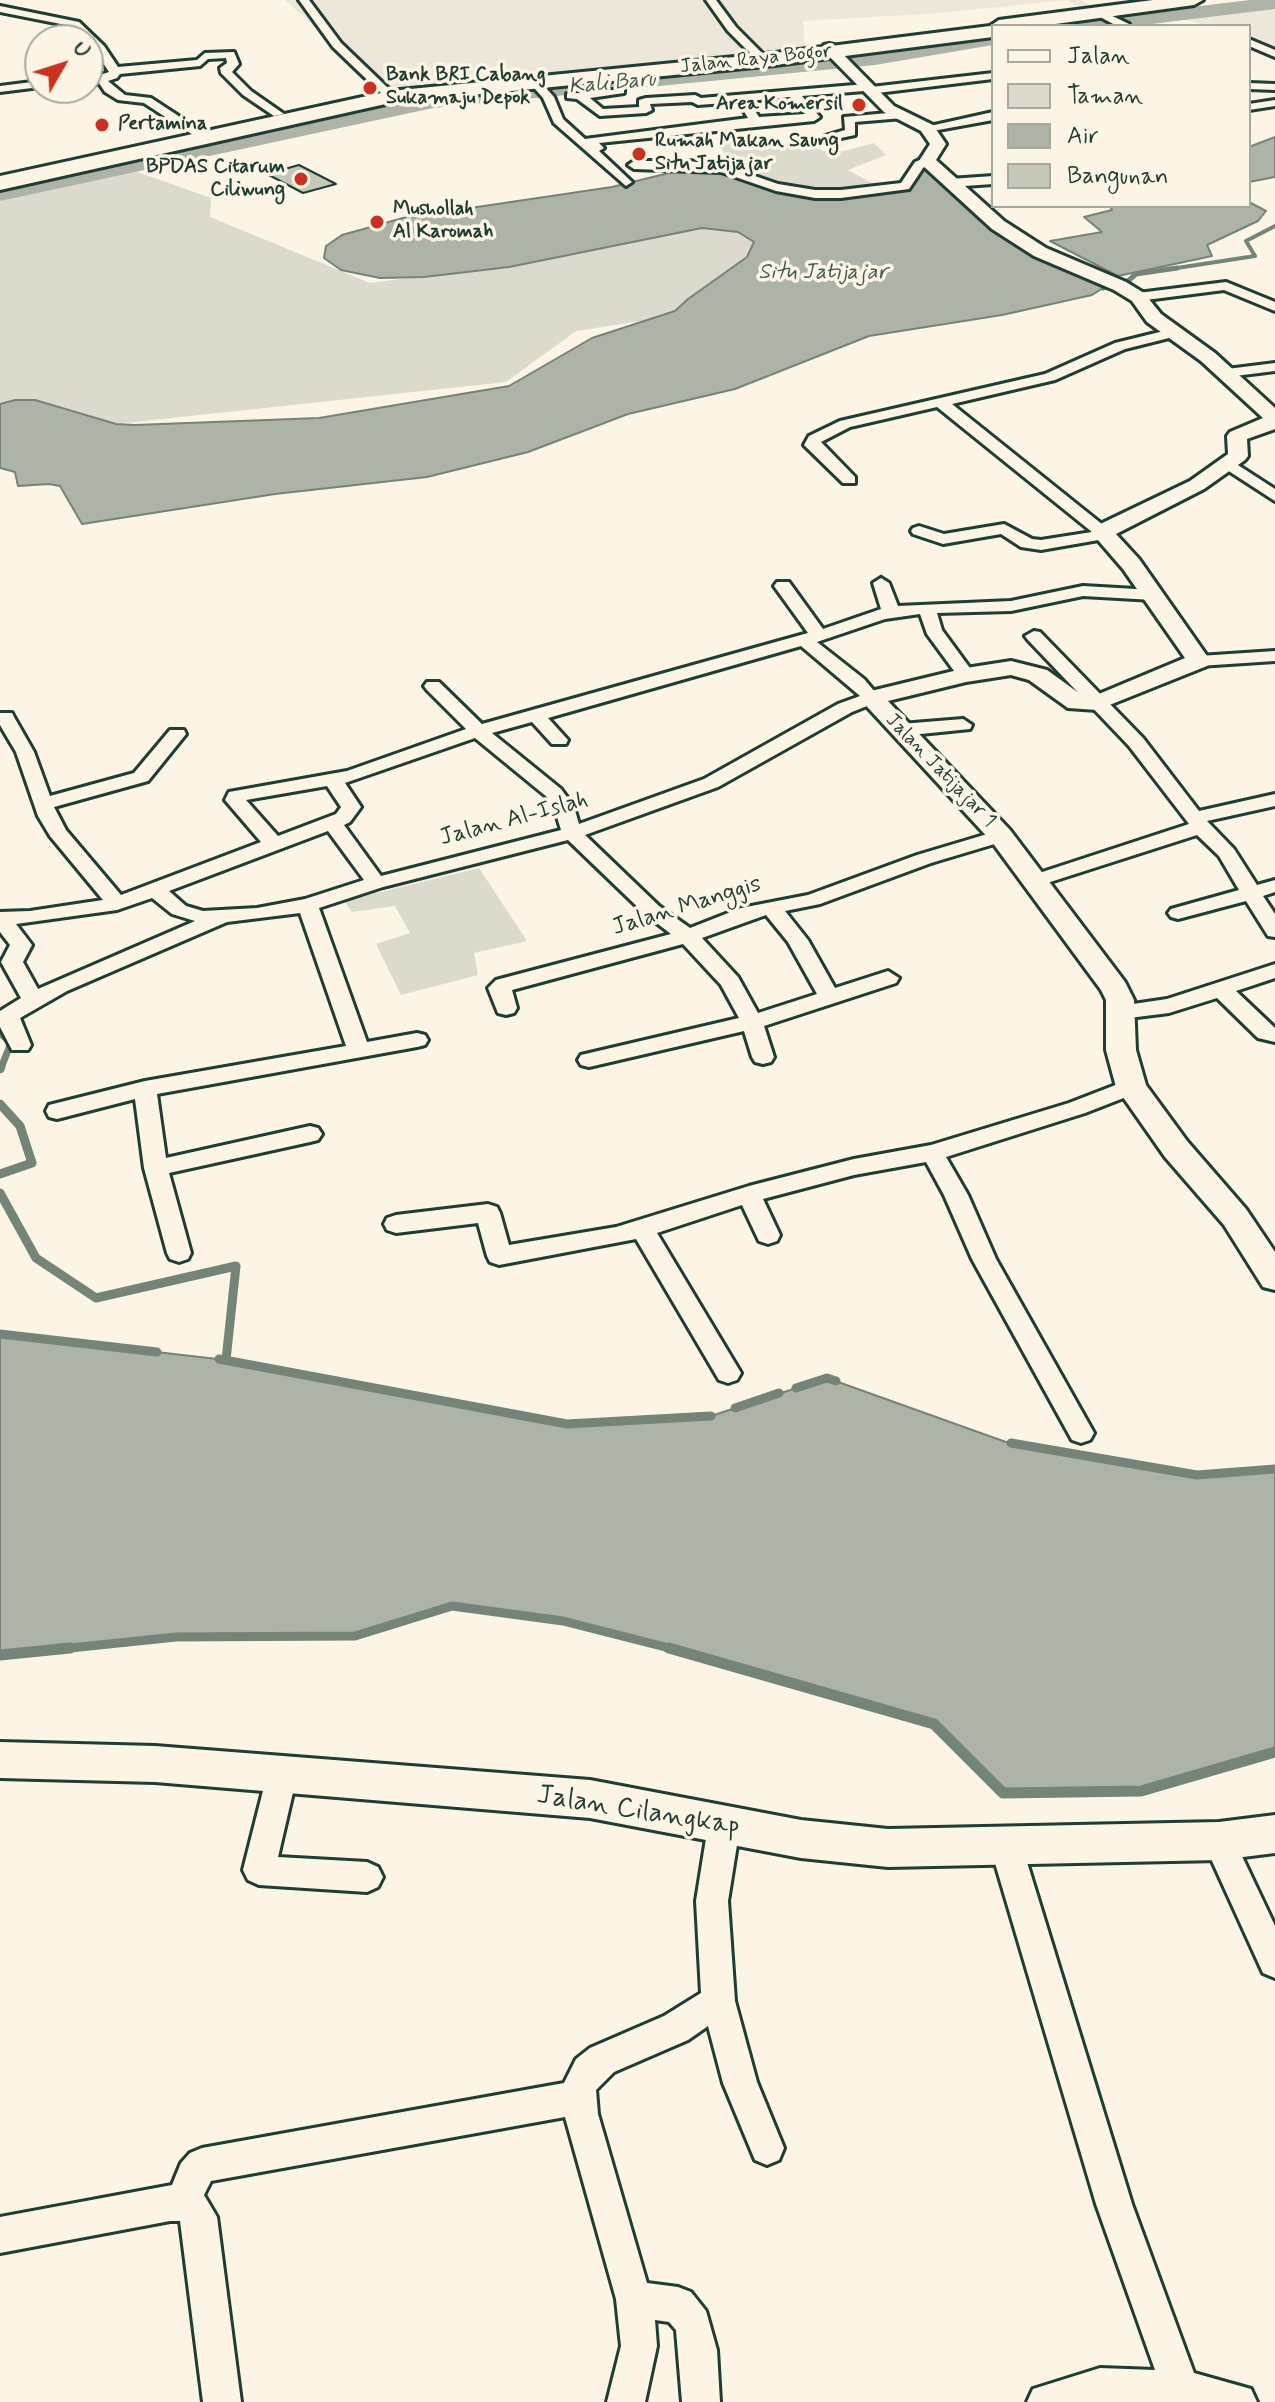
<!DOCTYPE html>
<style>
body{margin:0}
#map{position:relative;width:1275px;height:2402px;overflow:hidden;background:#fcf5e5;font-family:Mynerve,sans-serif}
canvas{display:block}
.legend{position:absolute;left:991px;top:24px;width:260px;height:184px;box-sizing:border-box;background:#fcf5e5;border:2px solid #a4ab9e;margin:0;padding:10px 14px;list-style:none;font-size:24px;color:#1f3d34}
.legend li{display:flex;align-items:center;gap:16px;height:40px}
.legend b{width:40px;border:2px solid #a4ab9e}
.north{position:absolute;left:24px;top:24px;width:80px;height:80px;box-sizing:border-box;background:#fcf5e5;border:2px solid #a4ab9e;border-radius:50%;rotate:51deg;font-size:22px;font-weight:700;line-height:32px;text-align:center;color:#1f3d34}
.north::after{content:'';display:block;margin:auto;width:28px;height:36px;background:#c8321e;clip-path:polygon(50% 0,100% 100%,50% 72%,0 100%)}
</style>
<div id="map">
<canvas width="1275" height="2402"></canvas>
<ul class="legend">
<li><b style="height:10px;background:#fcf5e5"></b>Jalan</li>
<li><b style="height:22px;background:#dcdacc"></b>Taman</li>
<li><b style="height:22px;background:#aeb3a7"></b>Air</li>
<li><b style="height:22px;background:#c5c7b9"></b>Bangunan</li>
</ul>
<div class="north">U</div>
</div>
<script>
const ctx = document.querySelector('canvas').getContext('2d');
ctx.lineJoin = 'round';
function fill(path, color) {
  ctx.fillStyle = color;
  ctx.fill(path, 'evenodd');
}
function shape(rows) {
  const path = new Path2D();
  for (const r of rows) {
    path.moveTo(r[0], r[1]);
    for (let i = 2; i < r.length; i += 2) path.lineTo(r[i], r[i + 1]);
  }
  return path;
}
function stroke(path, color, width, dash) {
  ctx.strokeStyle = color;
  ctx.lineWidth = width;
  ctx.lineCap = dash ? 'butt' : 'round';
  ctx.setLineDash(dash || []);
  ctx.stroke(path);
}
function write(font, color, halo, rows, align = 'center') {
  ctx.font = font + ' Mynerve,sans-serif';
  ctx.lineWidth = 7;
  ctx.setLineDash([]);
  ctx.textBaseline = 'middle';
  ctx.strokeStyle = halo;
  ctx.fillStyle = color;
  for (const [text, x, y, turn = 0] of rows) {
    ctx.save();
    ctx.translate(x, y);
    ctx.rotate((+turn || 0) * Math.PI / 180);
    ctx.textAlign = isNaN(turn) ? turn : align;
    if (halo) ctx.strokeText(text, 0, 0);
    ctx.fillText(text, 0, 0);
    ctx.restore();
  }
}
fill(shape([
 [285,0,1081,0,1097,9,1086,10,1066,0,940,13,803,21,805,48,382,89],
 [1275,5,1275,52,1249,42,1249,26,1206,26,1188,20,1215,12]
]), '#ece7d8');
fill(shape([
 [753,135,777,148,805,144,824,151,844,151,874,143,886,155,848,170,886,191,843,197,736,176,716,138],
 [132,170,211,198,210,217,370,283,542,260,702,228,738,232,754,243,747,257,688,299,675,311,661,318,576,331,506,382,116,424,35,400,0,404,0,199],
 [479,868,527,941,474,953,478,975,401,995,376,944,410,933,395,906,352,912,344,901]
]), '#dcdacc');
const water = shape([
 [1275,137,1275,177,1249,182,1249,147,1275,137],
 [922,168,941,180,1011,242,1094,280,1103,288,1092,295,1002,315,869,336,735,389,628,414,528,452,427,477,275,494,82,524,60,486,49,484,18,486,15,472,0,468,0,404,15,400,35,400,116,424,135,425,319,418,509,386,592,338,675,311,688,299,747,257,754,242,738,232,702,228,509,267,424,277,380,278,341,270,324,258,326,246,342,235,403,218,612,187,681,170,724,173,833,198,906,186,922,168],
 [1249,202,1266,211,1258,221,1207,245,1212,256,1118,276,1050,241,1102,232,1084,217,1112,210,1110,206,1249,206,1249,202],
 [0,1334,226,1360,567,1424,708,1417,827,1378,1017,1446,1197,1475,1275,1469,1275,1752,1141,1791,1003,1793,934,1724,697,1655,563,1621,452,1606,355,1636,176,1637,0,1655,0,1334]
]);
fill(water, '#aeb3a7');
stroke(water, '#758479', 2);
stroke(shape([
 [1164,270,1255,256,1246,241,1275,226]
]), '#758479', 4);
stroke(shape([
 [1103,288,1128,281,1136,274,1177,268]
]), '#758479', 5);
stroke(shape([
 [0,1033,11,1043,1,1068]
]), '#758479', 7);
stroke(shape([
 [0,1069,1,1066],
 [0,1104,20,1126,32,1163,0,1174],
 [0,1193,36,1258,96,1298,236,1266,226,1360],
 [0,1334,157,1352],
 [219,1359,567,1424,711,1416],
 [796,1388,827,1378,836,1381],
 [735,1408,779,1393],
 [1011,1443,1197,1475,1275,1469],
 [51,1650,176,1637,355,1636,452,1606,563,1621,677,1650]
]), '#758479', 9);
stroke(shape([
 [669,1648,934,1724,1003,1793,1141,1791,1275,1752],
 [0,1655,70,1648]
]), '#758479', 11);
fill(shape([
 [1250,0,1275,0,1275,9,1135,26,1074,26,1084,20,1250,0],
 [993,33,993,45,875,65,433,108,0,201,0,187,433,94,875,53,993,33]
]), '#aeb3a7');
const building = shape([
 [299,165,336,184,303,193,267,174,299,165]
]);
fill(building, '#c5c7b9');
stroke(building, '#1f3d34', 2);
const street = shape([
 [299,0,309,0,341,43,390,90,390,94,382,94,333,47,299,0],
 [706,0,716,0,736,27,767,58,767,62,759,62,728,31,706,0],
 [0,6,79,22,104,46,118,67,197,60,205,53,234,52,239,64,232,72,251,91,284,114,274,116,243,95,221,73,220,68,227,63,226,58,208,59,200,66,120,74,117,78,108,81,125,95,151,98,203,132,193,135,144,103,118,100,105,92,99,83,88,86,88,79,109,72,88,40,71,26,0,12,0,6],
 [1106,13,1129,24,1130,26,1117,26,1102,18,1101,16,1106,13],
 [1249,39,1275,50,1275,57,1249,46,1249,39],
 [993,73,993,79,869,94,864,91,802,96,820,117,814,121,599,143,604,148,599,151,632,182,626,186,554,123,543,98,528,81,538,79,554,97,563,119,585,139,748,118,738,102,698,105,692,102,650,104,652,110,646,113,600,116,577,99,567,98,567,94,624,89,624,93,590,98,603,109,639,107,639,100,646,98,695,95,701,98,866,84,871,87,993,73],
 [790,97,805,114,759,117,749,101,790,97],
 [40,81,40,87,0,92,0,86,40,81],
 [1249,83,1275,84,1275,90,1249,89,1249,83],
 [1275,100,1275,106,1249,110,1249,104,1275,100],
 [899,112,903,114,903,118,855,122,855,135,831,140,825,136,845,130,844,117,899,112],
 [993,112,993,120,927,132,921,128,993,112],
 [927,157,933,161,923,168,909,189,841,198,815,198,776,191,721,172,634,169,628,165,634,161,688,161,723,165,778,184,815,190,841,190,901,183,915,162,927,157],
 [993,176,993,184,950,187,944,183,950,179,993,176],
 [1226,282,1275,302,1275,311,1224,290,1138,301,1131,297,1138,293,1226,282],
 [1172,329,1177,330,1177,336,1125,349,1055,380,952,404,1108,529,1112,535,1110,538,1041,550,1021,547,1001,534,943,544,913,534,911,531,913,528,919,526,944,534,1004,524,1032,539,1041,540,1092,532,937,407,850,427,821,442,855,477,855,483,843,483,804,445,809,436,840,421,1045,374,1115,343,1172,329],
 [1275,363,1275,371,1227,377,1220,373,1227,369,1275,363],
 [1227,458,1275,489,1275,501,1221,466,1219,463,1227,458],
 [881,578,889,583,898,606,1011,601,1083,586,1153,590,1162,595,1153,600,1083,596,1011,611,937,613,942,630,975,675,966,680,960,679,927,634,920,614,885,619,817,642,864,679,880,698,877,702,852,712,718,787,585,835,659,906,690,928,741,908,808,895,917,855,994,832,1008,832,1011,836,1008,840,931,863,820,904,785,911,808,940,835,988,888,971,899,978,896,983,764,1026,774,1057,771,1062,763,1064,755,1062,752,1057,744,1031,589,1067,581,1065,578,1060,581,1055,739,1018,721,985,683,944,512,990,517,1008,514,1013,506,1015,498,1013,488,988,496,980,671,934,645,914,568,840,383,887,319,908,367,1042,417,1033,425,1035,428,1040,425,1045,417,1047,157,1094,166,1158,310,1126,318,1128,322,1134,318,1140,310,1142,169,1173,191,1253,188,1259,179,1262,170,1259,167,1253,144,1168,135,1099,57,1119,49,1117,46,1111,49,1105,145,1081,346,1046,300,913,227,922,67,991,20,1018,31,1045,28,1050,12,1050,0,1027,0,1011,21,998,1,962,10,945,0,932,0,912,30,911,103,900,50,836,38,816,16,752,0,725,0,713,12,713,14,717,34,752,50,796,134,773,170,730,184,730,186,734,148,781,54,807,66,830,121,895,261,842,225,800,229,792,347,771,466,729,427,690,424,686,427,682,439,682,482,724,808,633,774,586,777,582,789,582,823,629,881,609,873,583,881,578],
 [801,646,860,696,838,704,704,779,579,824,574,807,561,789,492,733,532,722,552,744,566,744,568,740,548,718,801,646],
 [475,738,547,797,554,807,561,830,381,876,344,825,350,822,361,807,345,783,475,738],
 [327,786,341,807,336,814,278,836,246,800,327,786],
 [328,831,364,880,305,899,257,908,203,911,186,906,169,891,328,831],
 [152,898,172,914,195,921,38,989,23,962,32,945,16,924,117,910,152,898],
 [766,915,788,942,817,994,758,1013,738,977,702,938,766,915],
 [1034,631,1040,632,1143,738,1199,811,1275,794,1275,806,1207,821,1234,849,1257,885,1275,880,1275,892,1263,896,1275,914,1275,937,1268,936,1246,901,1178,919,1171,917,1168,913,1171,909,1239,890,1219,856,1197,835,1044,884,1030,884,1027,880,1030,876,1189,824,1129,746,1028,640,1025,636,1034,631],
 [1275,651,1275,661,1199,666,1190,661,1199,656,1275,651],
 [963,719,972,725,970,729,901,736,892,730,901,724,963,719],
 [1275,964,1275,978,1236,991,1275,1028,1275,1042,1258,1038,1217,998,1169,1013,1121,1019,1113,1017,1110,1012,1113,1007,1167,999,1275,964],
 [1131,1079,1139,1082,1142,1087,1139,1092,1085,1113,946,1157,968,1195,996,1259,1094,1433,1090,1440,1081,1443,1072,1440,972,1259,944,1195,926,1162,854,1175,763,1199,780,1235,777,1241,768,1244,759,1241,742,1205,657,1233,741,1373,737,1380,728,1383,719,1380,636,1239,499,1265,490,1262,487,1256,478,1223,396,1233,387,1230,384,1224,387,1218,396,1215,488,1204,497,1207,500,1213,509,1245,616,1227,749,1186,854,1159,931,1145,1069,1103,1131,1079],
 [282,1761,293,1765,297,1775,278,1857,367,1862,378,1867,383,1877,378,1887,367,1892,259,1885,248,1880,243,1870,267,1775,271,1765,282,1761],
 [724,1812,735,1816,740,1826,728,1901,735,2001,757,2082,784,2148,779,2160,767,2165,755,2160,723,2083,708,2026,688,2040,614,2072,596,2090,598,2114,647,2283,678,2287,691,2292,706,2311,717,2350,720,2402,682,2402,676,2330,669,2322,655,2320,657,2346,645,2402,607,2402,621,2346,616,2299,565,2117,211,2181,204,2195,217,2217,241,2402,203,2402,180,2221,170,2221,0,2253,0,2217,172,2185,181,2163,190,2153,202,2148,564,2083,576,2059,590,2048,664,2016,701,1993,696,1901,708,1826,713,1816,724,1812],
 [1219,1827,1230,1831,1275,1926,1275,1978,1263,1973,1203,1841,1208,1831,1219,1827],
 [1006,1832,1017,1836,1022,1846,1132,2204,1194,2373,1251,2389,1257,2402,1027,2402,1033,2389,1100,2368,1155,2370,1096,2204,990,1846,995,1836,1006,1832]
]);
const secondary = shape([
 [829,44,834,45,894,106,933,125,946,144,936,160,1004,221,1046,248,1126,282,1144,293,1161,314,1215,353,1275,408,1275,429,1247,439,1248,456,1245,460,1204,489,1116,534,1139,559,1207,656,1211,661,1207,666,1097,710,1068,708,1029,680,1011,675,966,682,888,701,1010,830,1125,982,1134,1000,1136,1050,1146,1085,1187,1141,1246,1209,1275,1252,1275,1290,1263,1287,1224,1225,1165,1157,1116,1087,1106,1050,1106,1000,1101,990,992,842,859,698,862,693,871,691,966,668,1011,661,1047,670,1083,696,1094,696,1185,658,1123,569,1091,532,1094,527,1190,481,1228,454,1227,436,1230,432,1263,418,1201,361,1147,322,1132,301,1114,290,1034,256,992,229,921,164,919,161,930,144,921,131,884,112,824,51,824,45,829,44],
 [0,1742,155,1746,590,1780,801,1820,888,1829,1219,1822,1275,1815,1275,1853,1219,1860,888,1867,801,1858,590,1818,155,1782,0,1778,0,1742]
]);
const highway = shape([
 [1153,0,1203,0,1194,5,1041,26,993,26,993,37,775,65,390,103,0,190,0,176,390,91,775,53,990,26,999,20,1153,0]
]);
stroke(street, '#1f3d34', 6);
stroke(secondary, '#1f3d34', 6);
stroke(highway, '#1f3d34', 6);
fill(street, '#fcf5e5');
fill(secondary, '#fcf5e5');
fill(highway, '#fcf5e5');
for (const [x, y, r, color] of [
 [370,88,8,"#c8321e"],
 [859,105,8,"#c8321e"],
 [102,125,8,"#c8321e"],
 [639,154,8,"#c8321e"],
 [301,179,8,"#c8321e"],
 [377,222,8,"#c8321e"]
]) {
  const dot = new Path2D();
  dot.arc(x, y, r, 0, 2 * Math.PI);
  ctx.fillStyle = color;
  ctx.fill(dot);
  stroke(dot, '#fcf5e5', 3);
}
write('20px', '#1f3d34', '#fcf5e5', [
 ["Jalan Raya Bogor",756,60,-6],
 ["Jalan Jatijajar 1",940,771,46]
]);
write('bold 20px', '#1f3d34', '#fcf5e5', [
 ["Bank BRI Cabang",386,76],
 ["Sukamaju Depok",386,99],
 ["Area Komersil",843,105,"right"],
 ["Pertamina",118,125],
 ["Rumah Makan Saung",655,142],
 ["Situ Jatijajar",655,165],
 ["BPDAS Citarum",285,168,"right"],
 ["Ciliwung",285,191,"right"],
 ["Mushollah",393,210],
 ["Al Karomah",393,233]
], 'left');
write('italic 22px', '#435a51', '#fcf5e5', [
 ["Kali Baru",612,84,-5],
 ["Situ Jatijajar",823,273]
]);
write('24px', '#1f3d34', '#fcf5e5', [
 ["Jalan Al-Islah",514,820,-15],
 ["Jalan Manggis",687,907,-17]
]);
write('28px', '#1f3d34', '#fcf5e5', [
 ["Jalan Cilangkap",638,1812,9]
]);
</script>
